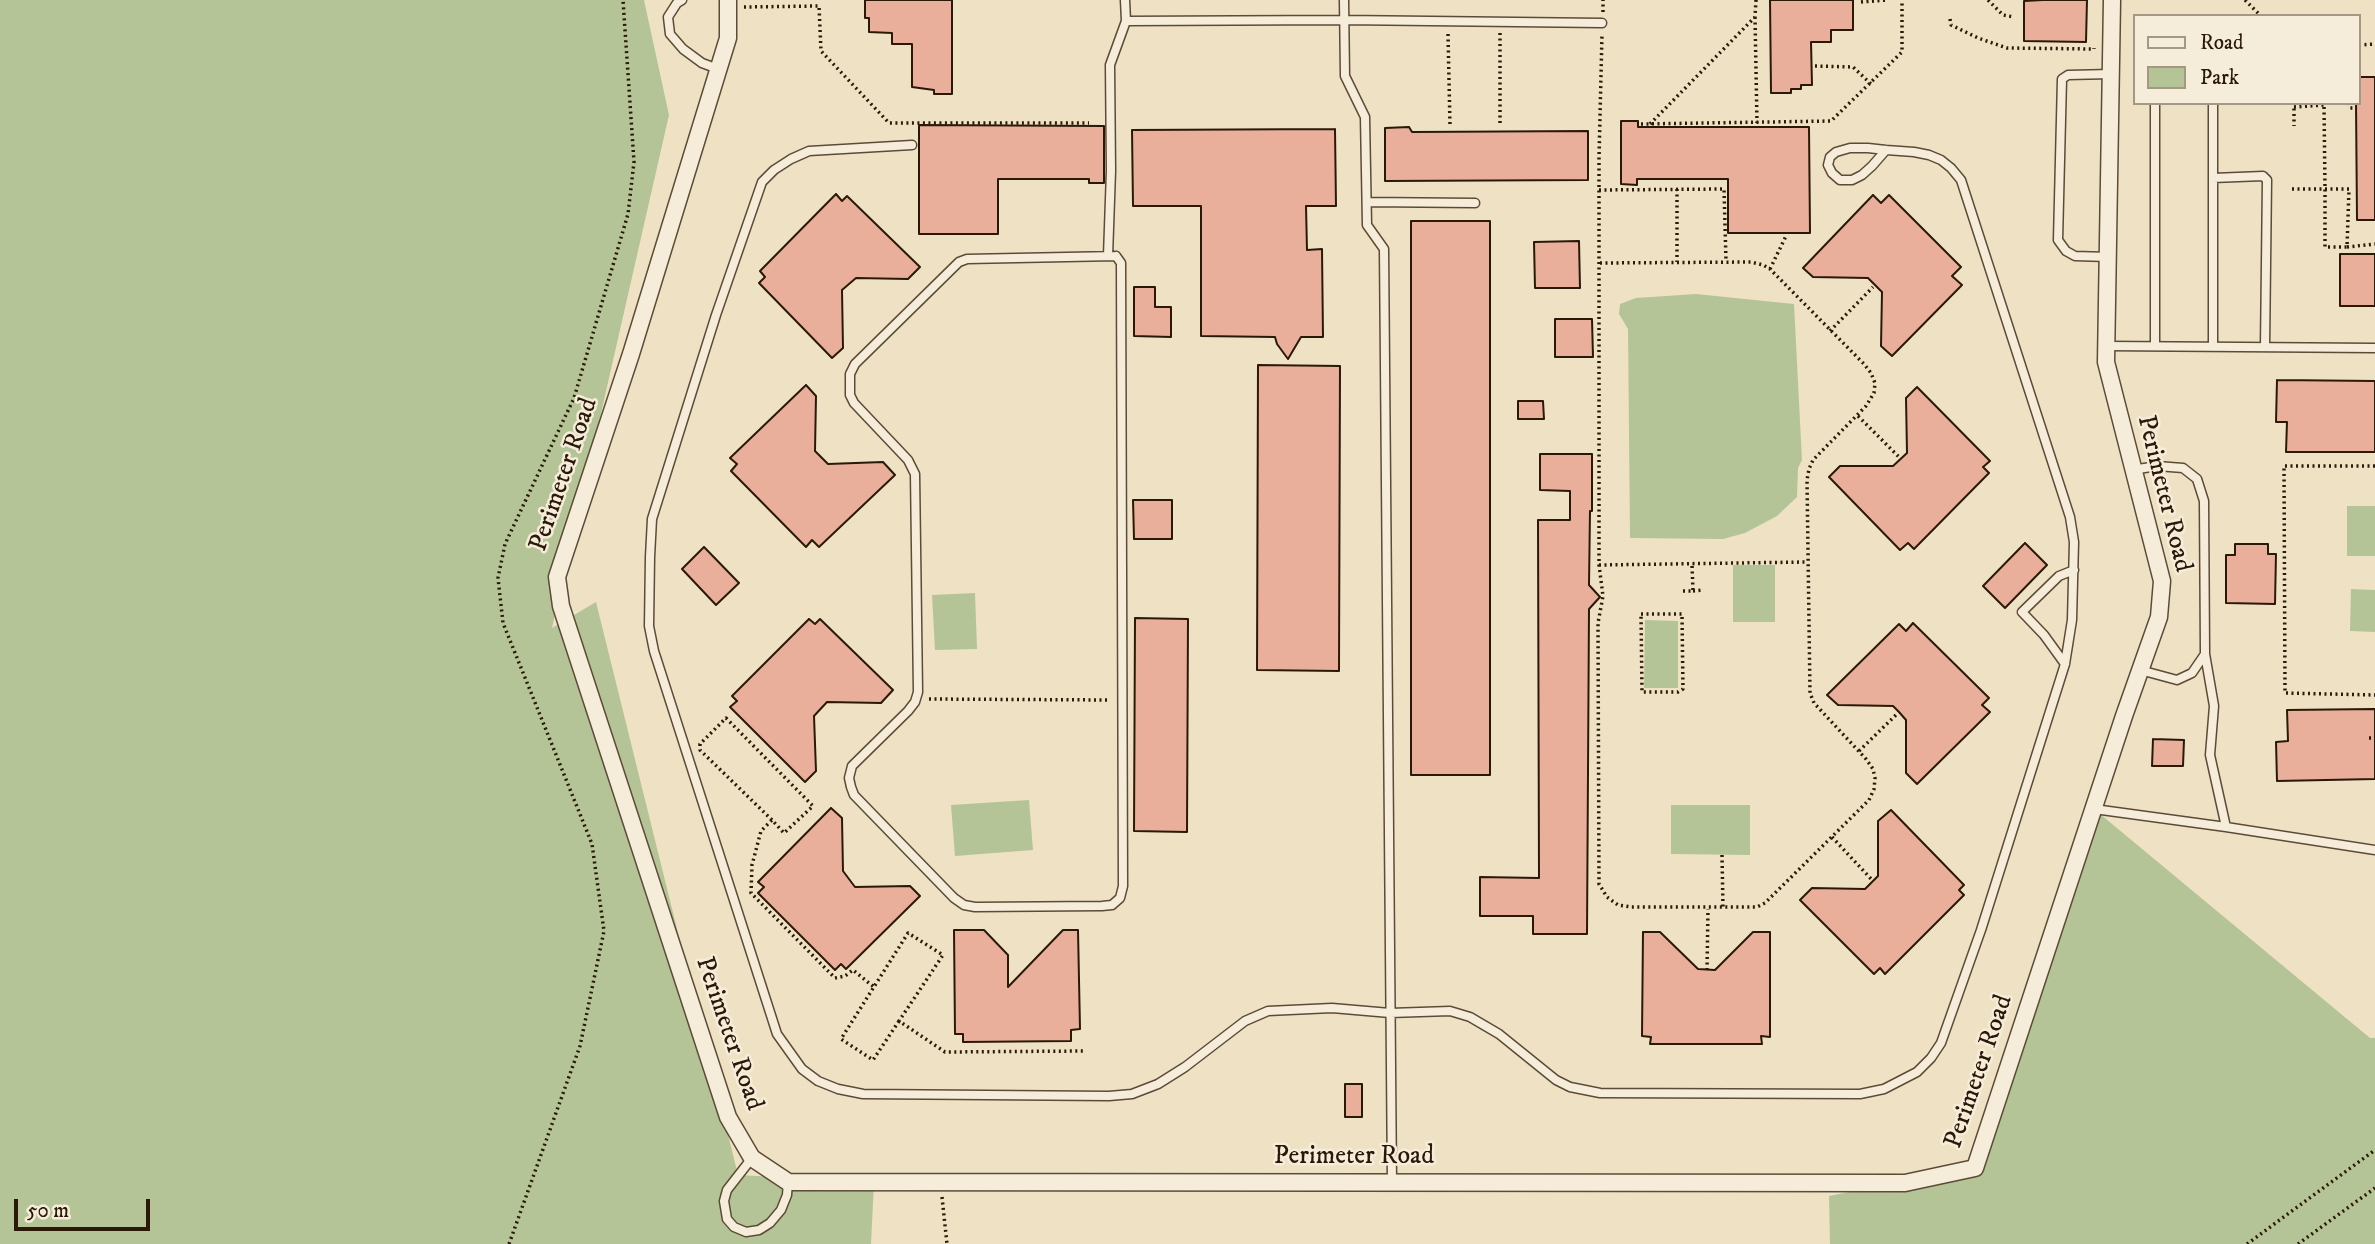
<!DOCTYPE html>
<style>
body{margin:0}
#map{position:relative;width:2375px;height:1244px;overflow:hidden;background:#efe2c4;font-family:"IM FELL DW Pica",serif}
canvas{display:block}
.legend{position:absolute;left:2133px;top:14px;width:228px;height:91px;box-sizing:border-box;background:#f5ecd9;border:2px solid #a49885;margin:0;padding:9px 12px;list-style:none;font-size:21px;color:#2b1908}
.legend li{display:flex;align-items:center;gap:14px;height:35px}
.legend b{width:35px;border:2px solid #a49885}
.scale{position:absolute;left:14px;top:1199px;width:136px;height:32px;box-sizing:border-box;border:4px solid #2b1908;border-top:0;padding-left:9px;font-size:21px;line-height:24px;white-space:nowrap;color:#2b1908;-webkit-text-stroke:5px #f5ecd9;paint-order:stroke}
</style>
<div id="map">
<canvas width="2375" height="1244"></canvas>
<ul class="legend">
<li><b style="height:9px;background:#f5ecd9"></b>Road</li>
<li><b style="height:19px;background:#b5c497"></b>Park</li>
</ul>
<div class="scale">50 m</div>
</div>
<script>
const ctx = document.querySelector('canvas').getContext('2d');
ctx.lineJoin = 'round';
function fill(path, color) {
  ctx.fillStyle = color;
  ctx.fill(path, 'evenodd');
}
function shape(rows) {
  const path = new Path2D();
  for (const r of rows) {
    path.moveTo(r[0], r[1]);
    for (let i = 2; i < r.length; i += 2) path.lineTo(r[i], r[i + 1]);
  }
  return path;
}
function stroke(path, color, width, dash) {
  ctx.strokeStyle = color;
  ctx.lineWidth = width;
  ctx.lineCap = dash ? 'butt' : 'round';
  ctx.setLineDash(dash || []);
  ctx.stroke(path);
}
function write(font, color, halo, rows, align = 'center') {
  ctx.font = font + ' "IM FELL DW Pica",serif';
  ctx.lineWidth = 5;
  ctx.setLineDash([]);
  ctx.textBaseline = 'middle';
  ctx.strokeStyle = halo;
  ctx.fillStyle = color;
  for (const [text, x, y, turn = 0] of rows) {
    ctx.save();
    ctx.translate(x, y);
    ctx.rotate((+turn || 0) * Math.PI / 180);
    ctx.textAlign = isNaN(turn) ? turn : align;
    if (halo) ctx.strokeText(text, 0, 0);
    ctx.fillText(text, 0, 0);
    ctx.restore();
  }
}
fill(shape([
 [0,0,644,0,669,115,552,628,596,602,738,1175,874,1182,871,1244,0,1244],
 [1696,294,1794,304,1802,460,1798,468,1797,497,1777,516,1745,533,1723,539,1630,538,1628,329,1619,314,1620,304,1636,298],
 [2347,506,2375,506,2375,556,2347,556],
 [1733,565,1775,565,1775,622,1733,622],
 [2351,589,2375,590,2375,632,2350,631],
 [975,593,977,649,935,650,932,595],
 [1645,620,1678,621,1678,688,1644,688],
 [1029,800,1033,850,955,856,951,805],
 [1671,805,1750,805,1750,855,1671,854],
 [2094,809,2370,1038,2375,1038,2375,1244,1830,1244,1829,1196,1975,1167]
]), '#b5c497');
const building = shape([
 [865,0,952,0,952,94,934,94,934,90,912,87,912,44,892,44,892,33,869,32,869,18,865,18,865,0],
 [1770,0,1853,0,1853,30,1831,30,1831,42,1811,42,1812,85,1801,85,1801,89,1791,89,1791,93,1771,93,1770,0],
 [2043,0,2087,0,2086,42,2024,41,2024,1,2043,0],
 [2359,77,2375,77,2375,220,2357,220,2356,103,2359,103,2359,77],
 [1621,121,1638,121,1638,127,1809,127,1810,233,1728,233,1728,179,1637,179,1637,185,1621,184,1621,121],
 [919,125,1104,126,1104,183,1089,183,1089,179,998,179,998,234,919,234,919,125],
 [1409,127,1412,132,1588,131,1588,180,1385,181,1385,128,1409,127],
 [1335,129,1336,206,1306,206,1307,250,1322,249,1323,337,1301,337,1288,359,1277,344,1275,337,1201,336,1201,206,1133,206,1132,130,1335,129],
 [836,194,842,201,847,196,920,267,908,279,856,278,842,290,843,348,832,358,759,283,765,277,760,271,836,194],
 [1873,195,1881,203,1889,195,1961,267,1952,276,1962,285,1892,356,1881,346,1882,292,1868,278,1813,277,1803,268,1873,195],
 [1411,221,1490,221,1490,775,1411,775,1411,221],
 [1579,241,1580,288,1535,288,1534,242,1579,241],
 [2340,254,2375,254,2375,306,2340,306,2340,254],
 [1134,287,1155,287,1155,307,1171,307,1171,337,1134,336,1134,287],
 [1555,319,1592,319,1593,357,1555,357,1555,319],
 [1258,365,1340,366,1339,671,1257,670,1258,365],
 [2277,380,2375,381,2375,452,2286,452,2287,422,2276,422,2277,380],
 [806,385,816,396,815,451,828,464,883,462,895,475,819,547,812,540,806,547,731,471,737,464,730,458,806,385],
 [1917,387,1990,461,1983,467,1989,473,1914,549,1908,543,1900,550,1829,477,1840,466,1893,466,1907,453,1906,398,1917,387],
 [1518,401,1543,401,1544,419,1518,419,1518,401],
 [1540,454,1592,454,1592,511,1590,511,1589,585,1600,597,1589,609,1587,934,1533,934,1533,916,1480,916,1480,877,1539,878,1538,520,1570,520,1570,491,1540,490,1540,454],
 [1133,500,1172,500,1172,539,1134,539,1133,500],
 [2025,543,2047,565,2005,608,1983,586,2025,543],
 [2235,544,2268,544,2268,554,2276,554,2275,604,2226,603,2226,555,2235,555,2235,544],
 [704,547,739,583,716,605,682,569,704,547],
 [1135,618,1188,619,1187,832,1134,831,1135,618],
 [809,619,815,624,820,619,893,690,881,703,827,702,814,716,816,771,805,782,730,707,737,701,732,696,809,619],
 [1913,623,1989,698,1982,705,1990,712,1917,784,1906,773,1906,720,1899,712,1893,706,1838,705,1827,695,1899,624,1906,631,1913,623],
 [2375,709,2375,779,2277,781,2276,742,2288,741,2287,710,2375,709],
 [2153,739,2184,740,2183,766,2152,766,2153,739],
 [831,808,842,818,843,871,855,887,910,886,920,896,846,969,841,964,835,970,758,893,764,887,758,882,831,808],
 [1891,810,1964,885,1959,890,1964,895,1885,974,1880,968,1874,974,1800,900,1812,888,1865,889,1878,876,1878,821,1891,810],
 [954,930,984,930,1008,955,1008,987,1063,930,1078,930,1080,1029,1071,1030,1071,1041,963,1042,963,1034,955,1034,954,930],
 [1643,932,1660,932,1698,969,1715,970,1753,932,1770,932,1770,1037,1761,1036,1762,1044,1650,1044,1651,1037,1642,1036,1643,932],
 [1345,1084,1362,1084,1362,1117,1345,1117,1345,1084]
]);
fill(building, '#e9af9b');
stroke(building, '#2b1908', 2);
const service = shape([
 [682,0,677,3,668,17,670,34,683,49,702,63,718,69],
 [1125,0,1126,21,1344,20,1602,23],
 [1344,0,1345,76,1365,117,1367,225,1384,249,1392,1182],
 [2155,103,2155,346],
 [912,145,809,151,791,159,774,170,762,182,716,315,652,519,650,557,649,626,654,651,777,1034,802,1069,818,1081,838,1089,863,1094,1109,1096,1132,1094,1158,1084,1185,1067,1245,1021,1268,1011,1332,1008,1390,1013,1450,1011,1470,1017,1499,1034,1556,1080,1570,1087,1600,1093,1860,1094,1884,1089,1917,1072,1931,1058,1941,1043,1981,930,2065,664,2072,620,2074,542,2070,517,1961,180,1951,168,1941,160,1929,155,1914,152,1886,150,1868,148,1850,148,1836,152,1830,157,1828,165,1832,173,1840,180,1852,180,1862,175,1872,166,1886,150],
 [2213,178,2263,176,2267,180,2265,347],
 [1367,202,1475,203],
 [1108,256,1111,171,1110,65,1126,21],
 [1116,256,1121,263,1123,886,1120,898,1112,905,1102,906,975,907,964,905,954,898,854,795,851,787,849,778,852,766,908,711,915,702,918,692,915,474,908,460,854,403,850,395,850,374,855,364,959,262,967,259,1116,256],
 [2108,257,2075,256,2066,251,2058,240,2062,79,2068,75,2111,74],
 [2106,346,2375,348],
 [2213,347,2213,103],
 [2132,470,2157,466,2183,468,2197,479,2204,501,2205,654,2192,673,2177,680,2140,670],
 [2065,664,2044,635,2022,612,2059,576,2074,570],
 [2094,809,2226,827,2210,755,2214,706,2205,654],
 [2226,827,2375,850],
 [752,1158,727,1190,724,1201,727,1219,734,1227,746,1232,759,1230,770,1223,781,1210,787,1195,788,1182]
]);
const minor = shape([
 [728,0,728,38,631,354,557,577,561,606,728,1117,752,1158,788,1182,1905,1183,1975,1168,2124,716,2159,617,2162,581,2106,362,2112,0]
]);
stroke(service, '#5c4b37', 11);
stroke(minor, '#5c4b37', 19);
stroke(shape([
 [1988,0,2003,15,2014,17],
 [2245,0,2261,16],
 [1861,2,1887,0],
 [744,7,819,6,821,51,889,123,1089,123],
 [1603,12,1603,0],
 [1755,17,1757,123],
 [1950,19,1951,25,1978,38,2007,48,2094,49,2094,48],
 [1500,33,1500,126],
 [1448,34,1450,126],
 [2359,45,2375,44],
 [1815,66,1853,67,1871,84],
 [2294,103,2294,126],
 [2349,103,2350,108,2354,108],
 [2294,107,2324,105],
 [1641,124,1831,121,1902,52,1902,0],
 [1650,124,1755,17,1756,0],
 [1677,189,1677,262],
 [2292,189,2349,189,2347,247,2325,247,2325,189,2324,105,2324,103],
 [1599,190,1724,189,1726,261],
 [2347,247,2375,244],
 [1600,263,1751,262,1763,265,1770,269,1864,364,1871,373,1875,383,1874,393,1866,406,1813,460,1809,469,1807,480,1810,693,1814,703,1866,759,1873,769,1875,778,1874,789,1869,800,1765,903,1757,907,1631,907,1618,905,1607,897,1599,884,1598,623,1603,596,1599,565,1599,158,1602,34],
 [1770,269,1786,236],
 [1830,331,1873,287],
 [1858,416,1901,459],
 [2375,466,2284,466,2285,693,2375,695],
 [1599,565,1807,562],
 [1683,591,1693,591,1692,565],
 [1693,591,1704,590],
 [1641,614,1682,614,1683,689,1678,692,1642,692,1641,614],
 [929,699,1110,700],
 [2369,738,2375,738],
 [1859,751,1899,712],
 [772,820,700,750,700,744,726,718,813,806,784,833,772,820,761,831,752,865,751,893,835,978,845,976,853,970,874,987],
 [1832,837,1873,881],
 [1722,855,1723,908],
 [1707,970,1708,909],
 [899,1021,873,1060,841,1039,908,933,943,955,899,1021,945,1052,1085,1051],
 [942,1197,947,1244],
 [509,1244,580,1046,604,931,592,844,503,623,498,578,505,544,574,398,628,214,634,162,623,0],
 [2247,1244,2375,1150],
 [2298,1244,2375,1188]
]), '#2b1908', 3.5, [2, 3.5]);
stroke(service, '#f5ecd9', 8);
stroke(minor, '#f5ecd9', 16);
write('26px', '#2b1908', '#f5ecd9', [
 ["Perimeter Road",565,475,-71],
 ["Perimeter Road",2163,494,76],
 ["Perimeter Road",728,1034,71],
 ["Perimeter Road",1980,1072,-71],
 ["Perimeter Road",1354,1158]
]);
</script>
